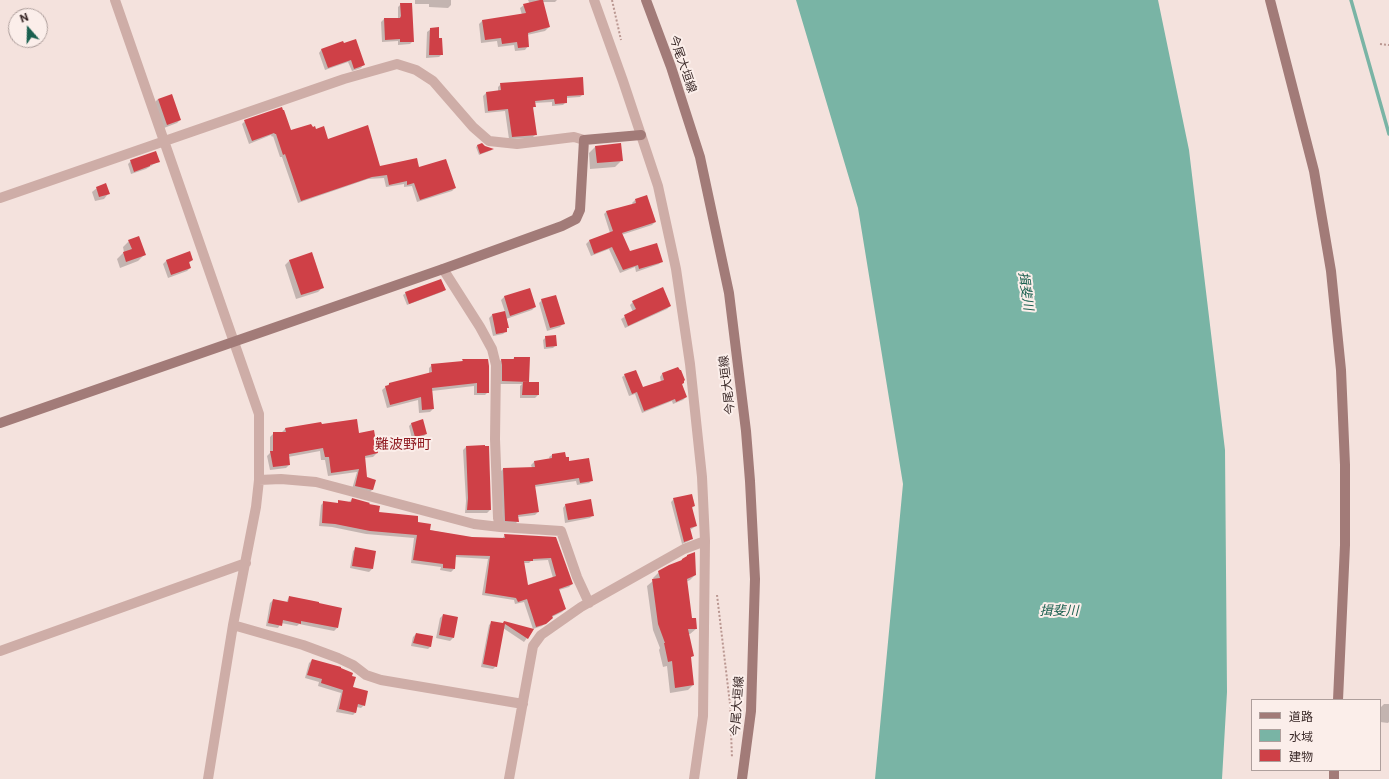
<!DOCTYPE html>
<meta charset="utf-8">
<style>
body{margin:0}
#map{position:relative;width:1389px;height:779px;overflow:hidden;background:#f4e2dd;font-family:Commissioner,"Noto Sans JP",sans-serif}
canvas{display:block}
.legend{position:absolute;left:1251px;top:699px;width:130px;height:72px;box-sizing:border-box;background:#fbeeea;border:1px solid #ae9f9c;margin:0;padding:5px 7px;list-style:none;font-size:12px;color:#3a2928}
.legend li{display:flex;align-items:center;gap:8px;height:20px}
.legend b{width:20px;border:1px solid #ae9f9c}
.north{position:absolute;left:8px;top:8px;width:40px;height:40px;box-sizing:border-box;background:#fbeeea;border:1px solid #ae9f9c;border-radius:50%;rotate:340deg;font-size:11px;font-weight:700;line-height:16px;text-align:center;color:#3a2928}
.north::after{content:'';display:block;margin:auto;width:14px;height:18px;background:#1a5f4f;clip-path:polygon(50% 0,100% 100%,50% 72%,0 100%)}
</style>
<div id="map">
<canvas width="1389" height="779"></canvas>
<ul class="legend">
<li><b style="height:5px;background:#a27b78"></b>道路</li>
<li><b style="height:11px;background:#79b4a5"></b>水域</li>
<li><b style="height:11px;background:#cf4047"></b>建物</li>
</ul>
<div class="north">N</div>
</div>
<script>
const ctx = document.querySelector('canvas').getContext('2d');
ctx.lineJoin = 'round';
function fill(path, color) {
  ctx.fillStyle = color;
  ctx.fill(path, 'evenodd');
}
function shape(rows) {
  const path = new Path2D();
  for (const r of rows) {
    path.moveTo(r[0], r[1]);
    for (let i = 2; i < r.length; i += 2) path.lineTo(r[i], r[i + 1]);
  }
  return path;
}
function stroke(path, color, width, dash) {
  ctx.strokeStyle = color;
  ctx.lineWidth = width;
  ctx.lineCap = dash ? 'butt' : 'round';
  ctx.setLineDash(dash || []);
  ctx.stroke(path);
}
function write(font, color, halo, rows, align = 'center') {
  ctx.font = font + ' Commissioner,"Noto Sans JP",sans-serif';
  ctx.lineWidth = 4;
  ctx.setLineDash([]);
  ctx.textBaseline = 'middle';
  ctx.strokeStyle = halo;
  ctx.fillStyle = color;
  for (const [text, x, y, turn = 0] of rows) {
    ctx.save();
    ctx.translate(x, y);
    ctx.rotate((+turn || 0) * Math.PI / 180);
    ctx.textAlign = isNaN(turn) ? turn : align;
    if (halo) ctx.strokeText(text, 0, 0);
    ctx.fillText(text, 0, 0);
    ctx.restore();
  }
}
fill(shape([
 [796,0,1158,0,1189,150,1225,450,1227,692,1222,779,875,779,903,484,858,208]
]), '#79b4a5');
fill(shape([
 [415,0,451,0,451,5,448,8,429,7,429,4,415,4],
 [528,0,557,0,555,2,542,2,549,27,545,31,527,35,528,46,525,50,515,51,514,45,498,47,497,41,481,43,479,24,482,21,522,15,520,8,524,5,530,4],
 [401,4,413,41,410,44,398,45,398,41,382,42,381,22,384,19,398,19,398,7],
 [431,29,439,39,442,54,439,57,426,58,427,32],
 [343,43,363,65,361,68,352,71,348,62,325,70,319,53,321,50],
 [501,84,583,94,580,97,566,98,566,102,563,105,552,106,552,102,534,103,535,106,532,109,535,135,532,138,509,139,505,111,485,113,483,96,486,93,498,91,498,87],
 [158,99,180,120,177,123,164,128,155,102],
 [245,121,327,140,380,167,418,169,455,188,452,191,417,202,412,186,404,187,404,184,386,187,384,178,368,179,298,203,282,157,280,157,273,136,272,137,271,135,249,144,242,124],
 [478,145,485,147,492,150,479,155,476,147],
 [595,147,622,160,615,167,590,169,589,153],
 [131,161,159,161,146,169,131,174,128,164],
 [97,188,108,194,104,199,95,201,92,192],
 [635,200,655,222,652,225,621,235,629,252,662,261,659,264,636,272,635,267,620,273,609,249,591,256,586,244,589,241,610,233,604,214,607,211,633,205,632,203],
 [129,241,144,255,138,261,120,268,117,259,124,252,123,247],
 [192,260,189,263,190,268,187,271,168,278,163,264,166,261],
 [290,260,323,287,318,292,296,299,285,265],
 [529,289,535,307,532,310,506,319,506,331,503,334,493,336,489,318,492,315,505,312,501,300,504,297],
 [445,290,442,292,407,305,403,295,406,293],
 [542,300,563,324,560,327,547,331,539,303],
 [633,302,670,306,667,309,625,328,621,319,633,312,630,305],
 [546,337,556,345,553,348,544,349,543,340],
 [514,358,528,381,527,383,538,395,535,398,520,398,520,386,522,384,500,384,499,362,501,360,512,360],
 [463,360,488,392,485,395,474,395,474,386,432,391,433,409,430,412,419,413,418,400,387,408,382,390,389,384,429,374,429,368,432,365,460,363],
 [662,374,683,383,682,385,686,397,683,400,673,404,672,401,642,413,635,394,629,396,622,377,625,375,642,389,661,382,660,377],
 [412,423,426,434,423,437,412,439,409,426],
 [321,425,358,434,377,453,373,457,364,458,366,478,375,480,372,490,369,493,352,489,357,472,328,476,325,460,321,460,320,451,288,457,289,465,286,468,270,470,267,456,270,453,270,437,273,434,282,432,285,429],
 [466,447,490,510,487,513,465,513,466,501,463,450],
 [552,455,568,463,592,480,589,483,577,485,576,481,534,487,538,512,535,515,518,517,518,521,515,524,503,523,500,472,503,469,532,468,531,465,534,462,550,460,549,457],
 [352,499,378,513,417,523,429,530,472,538,502,539,505,535,556,538,572,584,569,587,559,590,565,609,562,612,552,617,549,621,542,626,533,629,524,602,515,604,514,600,482,595,488,559,455,557,454,569,451,572,440,570,441,567,411,563,414,538,366,534,332,527,319,526,321,505,324,502,337,504,339,502,349,502],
 [548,560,553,578,527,586,523,563,529,563,531,561],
 [674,499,694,506,691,509,696,526,690,530,692,538,689,541,682,544,671,502],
 [566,504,593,515,590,518,565,523,563,508],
 [356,548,375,552,372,569,369,572,350,568,353,551],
 [682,559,695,575,690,580,686,582,691,619,696,629,690,634,688,634,693,655,690,658,693,685,688,690,670,693,667,666,663,667,659,650,660,648,653,630,647,586,654,580,653,578,659,572,680,562],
 [289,597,337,628,334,631,299,624,297,626,281,623,278,628,266,626,270,603,273,600,286,603],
 [443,615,453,638,450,641,436,638,440,618],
 [492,622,503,624,504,622,533,630,524,642,503,628,496,666,493,669,481,667,489,625],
 [416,634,431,646,428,649,411,646,413,637],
 [312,660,352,688,364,705,361,708,357,707,356,712,353,715,336,712,341,693,318,686,319,682,305,678,309,663],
 [1384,704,1389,704,1389,722,1388,723,1380,722,1380,708]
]), '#0003');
stroke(shape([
 [1351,0,1389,134]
]), '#79b4a5', 3.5);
fill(shape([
 [540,0,543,0,550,27,528,33,529,47,518,48,517,42,502,44,501,38,485,40,482,20,526,13,523,4],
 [400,3,412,3,414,42,400,42,400,39,385,40,384,18,400,18,401,16],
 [439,27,439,38,442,38,443,55,429,55,430,28],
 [356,39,365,65,354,69,351,60,328,68,321,49,343,41,344,43],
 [583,77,584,95,567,96,567,103,555,104,554,99,535,101,536,107,533,107,537,135,512,137,508,109,488,111,486,92,501,90,500,83],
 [172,94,181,120,167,125,158,99],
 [282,107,283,110,284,110,291,130,311,124,313,127,315,126,316,129,324,126,328,139,368,125,380,166,417,158,419,167,446,159,456,188,420,200,414,183,407,185,407,181,389,185,387,175,372,177,301,201,285,154,283,155,276,134,275,134,274,133,252,141,244,120],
 [482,143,485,146,494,149,480,154,477,145],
 [621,143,623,161,597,163,595,146],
 [156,151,160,162,150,165,150,166,134,172,130,160],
 [106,183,110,194,99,197,96,187],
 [647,195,656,222,622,233,630,251,657,243,663,262,639,269,638,265,623,270,612,247,594,254,589,240,613,231,606,211,636,203,635,199],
 [139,236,146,255,126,262,123,252,132,249,128,240],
 [190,251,193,260,189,262,191,268,171,275,166,260],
 [312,252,324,288,301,295,289,260],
 [441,279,446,290,409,304,405,292],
 [663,287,671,306,628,326,624,315,636,309,632,301],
 [530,288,536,307,510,316,504,296],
 [556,295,565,324,550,328,541,299],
 [505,311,509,328,507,328,507,332,496,334,492,314],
 [556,335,557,346,546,347,545,336],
 [514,357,530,357,529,382,502,381,502,365,501,359,514,359],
 [462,359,488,359,489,366,489,393,477,393,477,383,432,388,434,409,422,410,421,397,390,405,385,386,389,385,389,383,432,372,431,364,463,361],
 [678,367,680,370,681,370,685,380,684,381,684,383,682,384,687,397,676,402,675,399,644,411,637,392,632,394,624,374,636,370,643,387,664,380,662,373],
 [523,382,539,382,539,395,522,395],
 [357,419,359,433,374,430,378,453,365,456,367,477,376,480,373,490,355,486,359,469,331,473,329,457,325,457,323,448,289,454,290,465,273,467,270,451,273,451,273,432,286,432,285,428,321,422,322,424],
 [423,419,427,434,415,437,411,423],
 [485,445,485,446,489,446,491,510,467,510,468,498,466,446],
 [565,452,566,457,569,457,569,461,589,458,593,481,580,483,579,478,535,485,539,512,518,515,519,522,505,521,503,468,535,467,534,461,552,458,552,454],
 [692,494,695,506,692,507,697,526,690,528,693,539,684,542,673,498],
 [352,498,370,503,369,504,380,506,379,512,418,516,418,522,431,524,430,530,472,537,505,538,504,534,556,537,573,584,559,589,566,609,552,616,553,618,546,624,536,627,527,599,518,602,516,598,485,593,490,556,456,555,455,569,443,568,443,564,413,560,417,535,370,531,335,524,322,523,323,501,338,503,338,500,351,502],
 [551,558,556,576,528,585,524,561,533,561,533,559],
 [591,499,594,516,568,520,565,504],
 [355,547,376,551,373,569,352,566],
 [695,552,696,575,687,579,692,618,696,618,697,629,688,629,694,656,691,657,694,685,675,688,672,661,668,662,664,643,665,643,658,624,652,579,660,578,658,571,669,565,682,560,682,559,687,556,687,555],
 [289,596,319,602,319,603,342,608,338,628,301,621,301,624,283,620,282,626,268,623,273,599,288,602],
 [443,614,458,617,454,638,439,635],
 [491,621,503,623,504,621,534,629,528,639,505,624,497,667,483,664],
 [416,633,433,636,431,647,413,643],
 [312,659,341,667,341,668,353,673,352,676,356,677,353,687,368,691,365,706,358,704,356,713,339,709,343,690,321,683,322,679,307,675]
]), '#cf4047');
stroke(shape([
 [612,0,621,40],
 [1380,44,1389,45],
 [717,595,730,704,732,758]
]), '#ba9791', 2, [2, 2]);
stroke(shape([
 [115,0,259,414,259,480,256,507,233,625,208,779],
 [594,0,623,81,658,186,676,269,690,364,702,477,705,541,703,716,694,779],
 [0,198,344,79,397,64,416,70,433,81,473,127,489,141,517,144,574,137,584,140],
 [443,269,480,327,492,349,496,365,495,439,498,518,500,527],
 [259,480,281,479,316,482,474,524,500,527,561,531,577,577,589,603],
 [233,625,303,645,338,658,353,665,366,675,381,680,523,704],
 [0,651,246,563],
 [509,779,533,646,541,635,581,607,684,549,705,541]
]), '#ceada7', 10);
stroke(shape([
 [646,0,671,67,700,157,729,293,746,431,750,481,755,579,751,711,742,779],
 [1270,0,1314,171,1331,271,1341,370,1345,465,1345,545,1338,700],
 [0,423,443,269,562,226,576,219,580,210,584,140,641,135],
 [1334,779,1334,770]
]), '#a27b78', 10);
write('12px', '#3a2928', '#fbeeea', [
 ["今尾大垣線",683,64,71],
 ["今尾大垣線",727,385,-97],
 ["今尾大垣線",737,706,-86]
]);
write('italic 13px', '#1a5f4f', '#fbeeea', [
 ["揖斐川",1026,291,82],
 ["揖斐川",1059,611]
]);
write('14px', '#901a21', '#fbeeea', [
 ["難波野町",403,444]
]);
</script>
